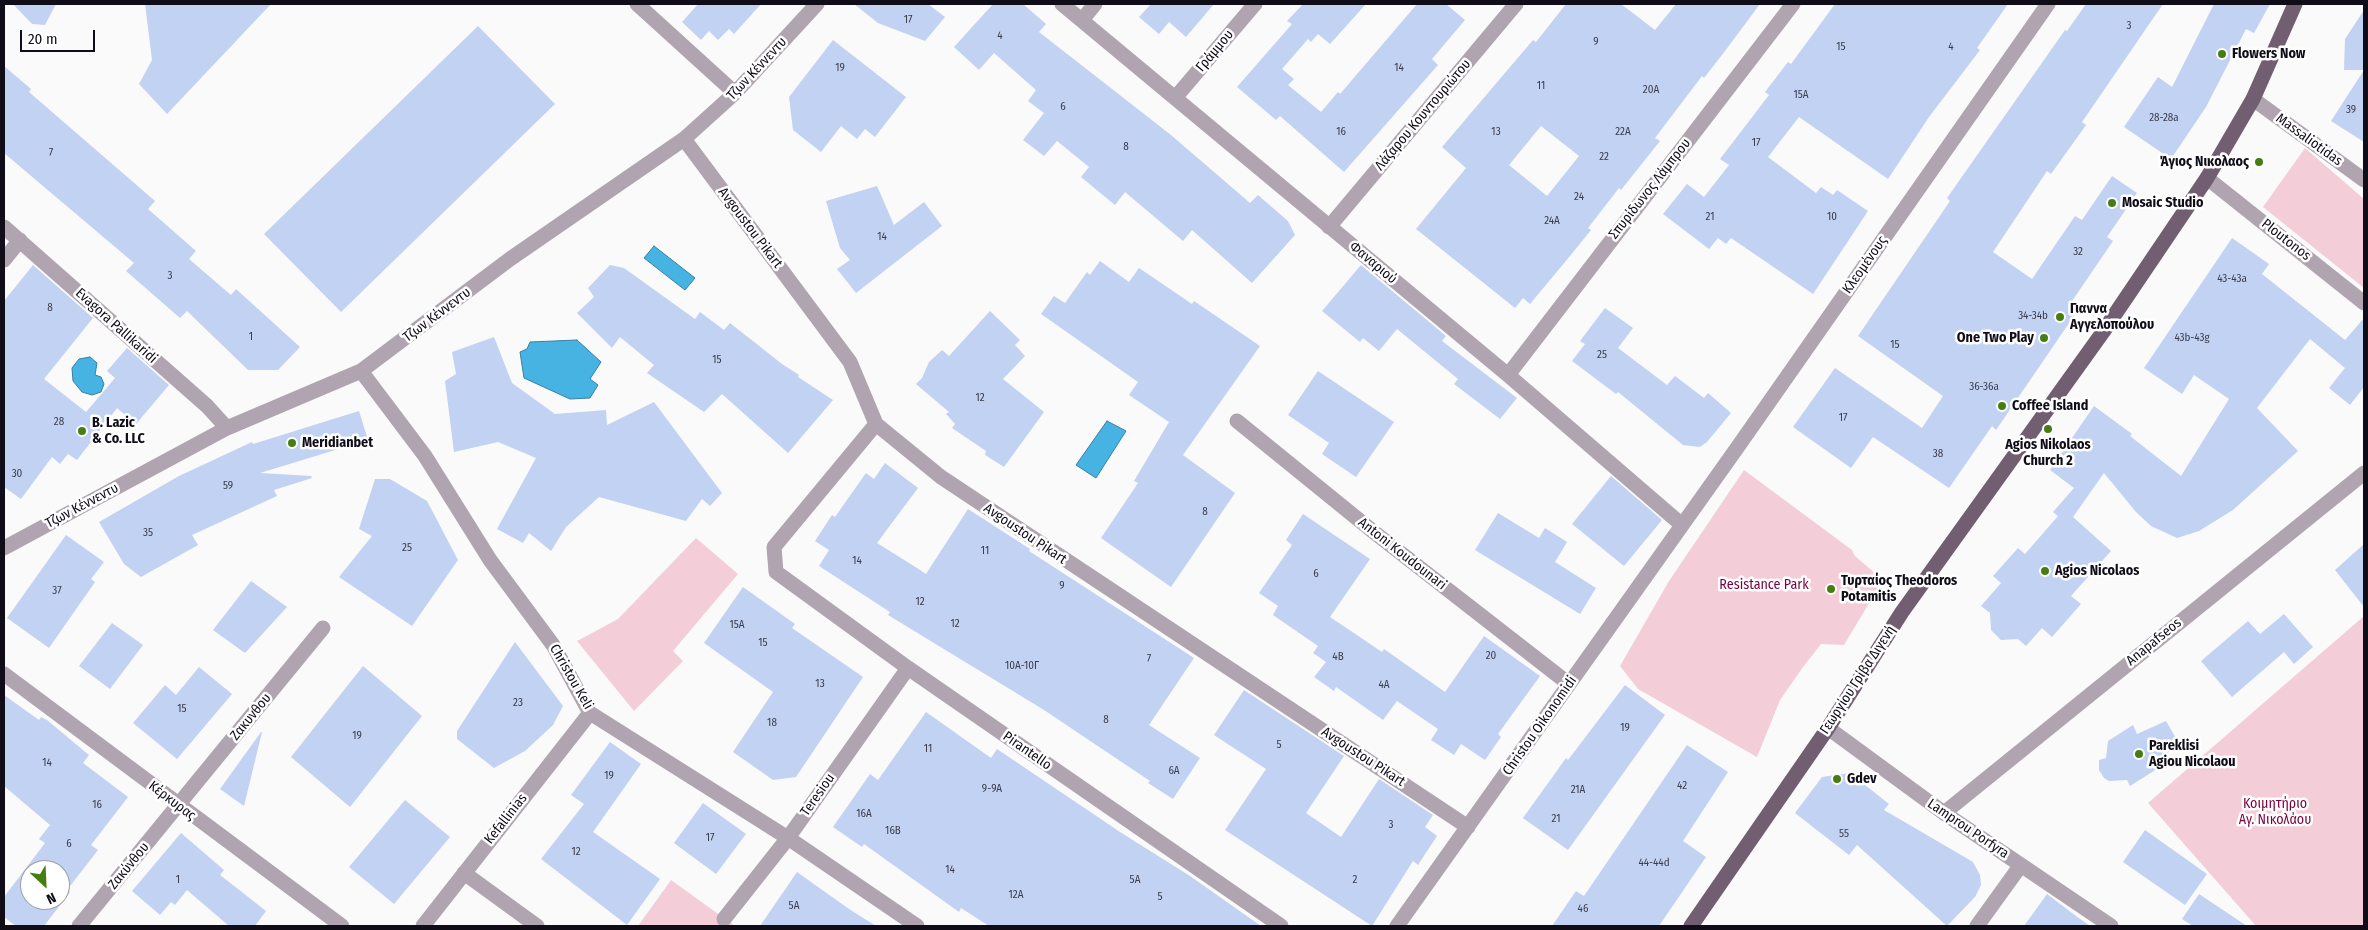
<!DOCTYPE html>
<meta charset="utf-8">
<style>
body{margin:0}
#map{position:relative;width:2368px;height:930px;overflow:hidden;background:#fafafa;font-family:"Fira Sans Condensed",sans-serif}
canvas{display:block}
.frame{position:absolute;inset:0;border:5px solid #100d18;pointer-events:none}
.north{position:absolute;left:20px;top:860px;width:50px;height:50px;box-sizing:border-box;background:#fff;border:1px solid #9f9ea3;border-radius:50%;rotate:155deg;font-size:14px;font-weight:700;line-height:20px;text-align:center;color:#100d18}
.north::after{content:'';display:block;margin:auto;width:18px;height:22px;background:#467d13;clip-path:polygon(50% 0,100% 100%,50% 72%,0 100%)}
.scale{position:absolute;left:20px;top:30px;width:75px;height:22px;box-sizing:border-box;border:2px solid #100d18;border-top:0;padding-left:6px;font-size:15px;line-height:18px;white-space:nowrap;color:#100d18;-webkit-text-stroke:4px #fff;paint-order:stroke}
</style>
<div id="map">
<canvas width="2368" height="930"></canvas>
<div class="frame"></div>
<div class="north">N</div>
<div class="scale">20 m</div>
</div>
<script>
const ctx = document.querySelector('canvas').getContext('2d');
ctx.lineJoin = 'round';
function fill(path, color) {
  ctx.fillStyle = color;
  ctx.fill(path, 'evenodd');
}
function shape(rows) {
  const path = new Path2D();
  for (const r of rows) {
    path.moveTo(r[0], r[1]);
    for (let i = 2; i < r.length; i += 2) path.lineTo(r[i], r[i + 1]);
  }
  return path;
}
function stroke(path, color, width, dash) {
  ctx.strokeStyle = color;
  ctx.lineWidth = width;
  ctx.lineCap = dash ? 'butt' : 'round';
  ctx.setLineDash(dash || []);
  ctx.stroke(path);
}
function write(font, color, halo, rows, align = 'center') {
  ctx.font = font + ' "Fira Sans Condensed",sans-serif';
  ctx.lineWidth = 5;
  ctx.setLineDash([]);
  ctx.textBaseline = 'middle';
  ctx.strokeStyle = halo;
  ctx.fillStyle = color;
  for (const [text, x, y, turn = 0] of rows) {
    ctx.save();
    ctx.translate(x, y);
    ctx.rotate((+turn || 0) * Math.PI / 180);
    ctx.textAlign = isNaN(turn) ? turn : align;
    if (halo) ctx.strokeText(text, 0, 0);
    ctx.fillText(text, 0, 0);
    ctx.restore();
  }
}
fill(shape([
 [2305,148,2364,199,2364,288,2263,207],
 [1744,470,1852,550,1855,556,1883,580,1844,645,1821,644,1803,667,1780,700,1757,757,1638,689,1620,666,1669,581],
 [696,538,738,574,673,651,683,661,634,711,577,641,618,619],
 [2364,616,2364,926,2256,926,2148,803],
 [671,880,735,926,638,926]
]), '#f3ced9');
const water = shape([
 [654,246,695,278,685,290,644,258,654,246],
 [577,340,601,362,590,379,598,385,590,398,570,399,524,378,520,352,527,349,530,342,577,340],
 [90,357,97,363,95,375,101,377,104,384,101,392,92,395,82,392,73,381,72,368,79,359,90,357],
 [1107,421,1126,431,1096,478,1076,465,1107,421]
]);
fill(water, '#46b3e3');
stroke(water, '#3681a6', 1);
fill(shape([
 [13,4,56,4,45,25,32,24],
 [145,4,271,4,167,114,139,84,152,60],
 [698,4,761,4,734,34,729,29,718,40,709,31,701,40,682,22],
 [854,4,928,4,945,17,925,41,878,23],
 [993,4,1023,4,1046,24,1039,32,1171,135,1250,203,1258,195,1288,221,1295,235,1252,283,1192,230,1183,241,1125,192,1115,205,1081,177,1089,167,1057,141,1044,156,1023,140,1044,113,1028,101,1036,90,994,53,979,70,954,47],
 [1148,4,1214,4,1186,37,1169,22,1159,34,1139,17,1150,5],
 [1303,4,1366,4,1330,44,1318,34,1311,42,1308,39,1282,69,1294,79,1288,85,1321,112,1338,92,1340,94,1417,4,1446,4,1465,20,1432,59,1438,65,1344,172,1280,116,1276,120,1237,87,1292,24,1287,21],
 [1566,4,1621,4,1655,30,1676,4,1760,4,1725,51,1704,78,1702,76,1655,138,1660,141,1621,190,1619,188,1588,228,1591,230,1570,256,1530,304,1523,298,1515,308,1416,229,1466,168,1442,147,1533,40,1536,42],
 [1541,126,1579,156,1547,196,1509,165],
 [1835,4,2008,4,1977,48,1980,50,1929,117,1888,179,1799,117,1768,157,1816,193,1821,187,1833,195,1837,190,1868,211,1813,294,1731,238,1726,244,1718,238,1709,249,1663,214,1687,184,1704,197,1729,165,1720,159,1769,95,1765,92,1788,62,1791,64],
 [2086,4,2163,4,2082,122,2086,125,2051,174,2047,171,1993,252,2032,279,2075,216,2082,220,2112,176,2137,193,2107,237,2113,241,2070,304,2078,310,1996,430,1992,426,1949,488,1873,437,1851,468,1793,427,1835,368,1922,428,1943,396,1858,336,1950,201,1947,198,2065,30,2067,31],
 [2214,4,2270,4,2254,33,2246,29,2206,107,2171,159,2124,127,2158,77,2172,87],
 [2364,10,2364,142,2331,121,2364,70,2344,70,2345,39],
 [478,26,555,104,341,312,264,234],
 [833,40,906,97,875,137,865,129,857,139,841,126,821,152,793,130,789,97],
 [4,66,31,89,29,92,155,201,148,209,196,251,189,259,231,295,236,289,300,347,278,370,248,370,187,311,180,318,126,271,134,263,4,153],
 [877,186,894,225,924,202,942,226,856,293,837,269,850,260,840,248,826,201],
 [2232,238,2269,264,2262,274,2345,340,2364,318,2364,387,2350,405,2329,388,2345,368,2310,339,2257,408,2298,451,2233,510,2199,531,2177,538,2151,526,2136,512,2104,473,2073,517,2111,551,2071,596,2081,604,2052,637,2042,628,2026,646,2018,639,2001,640,1991,630,1990,613,1981,606,2001,583,1993,576,2018,548,2025,554,2058,516,2053,512,2074,488,2050,470,2094,406,2132,434,2130,436,2181,476,2229,399,2194,375,2182,394,2144,368],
 [1100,261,1129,282,1139,268,1192,304,1194,301,1260,346,1183,455,1235,493,1171,587,1101,538,1138,483,1134,481,1169,422,1129,395,1138,382,1041,314,1054,296,1065,303,1087,272,1090,275],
 [33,265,93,318,44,379,86,412,115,378,107,371,127,348,169,385,136,424,117,408,77,460,68,454,60,464,52,457,21,499,4,487,4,301],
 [610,265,624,268,695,319,700,312,724,330,730,323,782,364,799,375,798,377,833,400,788,453,722,394,704,412,647,373,654,365,620,337,612,348,577,313,594,297,588,288],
 [1361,265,1446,336,1442,341,1517,398,1500,419,1454,384,1458,379,1397,329,1379,351,1363,338,1360,342,1322,311],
 [1605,308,1633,328,1618,348,1667,385,1675,376,1704,398,1708,393,1731,413,1707,442,1700,447,1683,445,1618,392,1616,394,1572,361,1585,344,1580,341],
 [990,311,1020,340,1015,345,1025,356,1003,379,1044,412,1004,467,985,455,986,451,952,428,955,424,946,414,949,412,916,384,922,378,929,362,942,350,949,356],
 [494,337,512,383,555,414,606,410,607,425,654,402,722,493,710,506,702,499,686,521,599,497,566,527,551,551,529,533,523,543,497,529,536,458,498,442,454,452,445,381,456,374,452,352],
 [1318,371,1394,422,1356,477,1322,454,1329,443,1288,415],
 [359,411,368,440,260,473,311,476,312,478,274,490,277,496,192,535,198,545,141,577,124,564,99,522,179,476,252,442,253,444],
 [885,463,918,488,877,543,917,568,926,574,968,509,1030,549,1029,551,1194,658,1149,725,1200,758,1173,799,1148,783,1150,781,1044,710,888,615,890,612,819,566,829,550,815,541,832,515,835,517,866,473,874,479],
 [1611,476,1662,520,1624,566,1572,524],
 [375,479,390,479,427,501,458,560,412,626,339,577,372,536,359,529],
 [1498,513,1539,538,1545,528,1567,542,1555,562,1596,588,1580,614,1475,550],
 [1303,514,1370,559,1330,617,1382,652,1384,649,1445,692,1484,636,1540,676,1498,734,1501,737,1485,760,1461,744,1454,755,1431,740,1438,729,1397,701,1383,720,1336,687,1334,691,1314,677,1326,662,1313,653,1318,646,1273,615,1278,606,1259,593,1292,545,1286,540],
 [66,535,104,562,91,579,95,582,49,648,7,618],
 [2364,544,2364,607,2335,570],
 [251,581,287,607,245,653,213,630],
 [743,587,795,624,792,628,863,677,796,777,773,780,733,752,773,692,704,643],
 [2284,614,2313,647,2294,664,2284,652,2232,697,2201,661,2248,621,2260,634],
 [112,623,143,645,110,689,79,666],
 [515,642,563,706,553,725,525,751,494,768,457,739,457,731],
 [363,666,422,716,350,807,291,757],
 [199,667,232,694,177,759,133,723,165,685,176,695],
 [1625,685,1665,715,1568,850,1523,818,1566,758,1568,760],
 [1244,690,1344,756,1306,813,1341,837,1379,779,1433,815,1425,827,1437,836,1418,865,1413,861,1372,926,1225,830,1266,769,1214,735],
 [4,695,39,720,41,717,47,720,89,755,83,763,128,797,91,845,98,850,67,890,70,892,44,926,16,926,4,917,4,897,45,843,39,839,50,825,4,786],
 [30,870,60,870,60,900,30,900],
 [926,712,991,758,997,749,1120,832,1190,876,1261,926,989,926,961,908,959,912,864,844,862,847,833,827,870,774,878,780],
 [2166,721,2180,745,2154,761,2157,769,2130,786,2127,780,2109,781,2104,778,2099,770,2099,760,2106,758,2108,741,2133,725,2137,734],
 [261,732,262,732,244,806,220,789],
 [610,742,641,764,593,832,660,879,627,925,541,859,584,804,571,795],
 [1687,745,1728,772,1683,841,1706,857,1659,926,1552,926,1576,891,1584,896],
 [1850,773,1889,804,1884,810,1973,862,1980,875,1981,885,1975,897,1947,926,1857,845,1849,855,1795,813,1822,777],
 [405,800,450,837,394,904,349,867],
 [703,803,746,834,716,874,674,843],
 [2145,830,2207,874,2185,905,2123,862],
 [181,833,224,870,220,875,266,911,255,926,229,926,187,890,175,905,171,902,160,915,132,891],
 [797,872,849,909,876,926,760,926],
 [2047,894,2076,916,2090,926,2024,926],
 [2199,894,2247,926,2193,926,2182,919]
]), '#c1d2f2');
stroke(shape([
 [637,4,735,93],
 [1062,4,1508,375,1682,525],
 [1082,20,1095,4],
 [1175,98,1255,4],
 [2253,99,2364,180],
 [684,139,850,362,876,424,941,477,1468,827],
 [2207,178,2364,303],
 [4,227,207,406,227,428],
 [1329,227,1516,4],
 [4,260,20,240],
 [361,371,425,456,490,560,553,645,590,713,788,838,917,926],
 [1508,375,1793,4],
 [1237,421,1375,533,1569,684],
 [876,424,774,547,776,572,908,668,1281,926],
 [4,548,227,428,361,371,510,259,684,139,735,93,817,4],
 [4,674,342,926],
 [1828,728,1944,813,2111,926],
 [1944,813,2364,473],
 [464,873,537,926],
 [724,919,788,838,908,668],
 [79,926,323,628],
 [423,926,590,713],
 [1397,926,1737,448,2048,4],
 [1977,926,2021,865]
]), '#afa4af', 15);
stroke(shape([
 [1691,926,1828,728,1902,612,2103,332,2207,178,2253,99,2295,4]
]), '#715e71', 15);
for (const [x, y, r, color] of [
 [2222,54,5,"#467d13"],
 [2259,162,5,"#467d13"],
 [2112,203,5,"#467d13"],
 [2060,317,5,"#467d13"],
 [2044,338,5,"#467d13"],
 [2002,406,5,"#467d13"],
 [2048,429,5,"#467d13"],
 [82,431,5,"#467d13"],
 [292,443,5,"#467d13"],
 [2045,571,5,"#467d13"],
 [1831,589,5,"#467d13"],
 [2139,754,5,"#467d13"],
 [1837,779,5,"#467d13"]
]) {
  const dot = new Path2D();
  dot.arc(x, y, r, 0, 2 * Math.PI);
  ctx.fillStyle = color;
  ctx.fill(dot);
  stroke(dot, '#fff', 2);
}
write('11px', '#3c3e4e', null, [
 ["17",908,20],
 ["3",2129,26],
 ["4",1000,36],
 ["9",1596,42],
 ["15",1841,47],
 ["4",1951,47],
 ["19",840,68],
 ["14",1399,68],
 ["11",1541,86],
 ["20A",1651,90],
 ["15A",1801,95],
 ["6",1063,107],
 ["39",2351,110],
 ["28-28a",2164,118],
 ["16",1341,132],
 ["13",1496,132],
 ["22A",1623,132],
 ["17",1756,143],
 ["8",1126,147],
 ["7",51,153],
 ["22",1604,157],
 ["24",1579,197],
 ["21",1710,217],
 ["10",1832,217],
 ["24A",1552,221],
 ["14",882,237],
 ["32",2078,252],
 ["3",170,276],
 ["43-43a",2232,279],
 ["8",50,308],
 ["34-34b",2033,316],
 ["1",251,337],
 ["43b-43g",2192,338],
 ["15",1895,345],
 ["25",1602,355],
 ["15",717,360],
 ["36-36a",1984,387],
 ["12",980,398],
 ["17",1843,418],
 ["28",59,422],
 ["38",1938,454],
 ["30",17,474],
 ["59",228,486],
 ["8",1205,512],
 ["35",148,533],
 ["25",407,548],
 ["11",985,551],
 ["14",857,561],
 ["6",1316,574],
 ["9",1062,586],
 ["37",57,591],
 ["12",920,602],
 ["12",955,624],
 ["15A",737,625],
 ["15",763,643],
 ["20",1491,656],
 ["4B",1338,657],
 ["7",1149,659],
 ["10Α-10Γ",1022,666],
 ["13",820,684],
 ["4A",1384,685],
 ["23",518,703],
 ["15",182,709],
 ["8",1106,720],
 ["18",772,723],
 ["19",1625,728],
 ["19",357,736],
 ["5",1279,745],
 ["11",928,749],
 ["14",47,763],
 ["6A",1174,771],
 ["19",609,776],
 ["42",1682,786],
 ["9-9A",992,789],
 ["21A",1578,790],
 ["16",97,805],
 ["16A",864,814],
 ["21",1556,819],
 ["3",1391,825],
 ["16B",893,831],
 ["55",1844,834],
 ["17",710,838],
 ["6",69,844],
 ["12",576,852],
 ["44-44d",1654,863],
 ["14",950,870],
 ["1",178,880],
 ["5A",1135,880],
 ["2",1355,880],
 ["12A",1016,895],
 ["5",1160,897],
 ["5A",794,906],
 ["46",1583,909]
]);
write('14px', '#100d18', '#fff', [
 ["Γράμμου",1215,51,-50],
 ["Τζων Κέννεντυ",757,69,-47],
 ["Λάζαρου Κουντουριώτου",1423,115,-50],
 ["Massaliotidas",2309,140,36],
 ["Σπυρίδωνος Λάμπρου",1650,189,-52],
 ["Avgoustou Pikart",750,228,53],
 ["Ploutonos",2286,240,38],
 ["Φαναριού",1373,263,40],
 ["Κλεομένους",1865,265,-55],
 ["Τζων Κέννεντυ",437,315,-37],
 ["Evagora Pallikaridi",116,326,42],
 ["Τζων Κέννεντυ",82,506,-28],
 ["Avgoustou Pikart",1025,534,34],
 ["Antoni Koudounari",1402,554,38],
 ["Anapafseos",2154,642,-39],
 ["Christou Keli",571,677,60],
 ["Γεωργίου Γρίβα Διγενή",1858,680,-57],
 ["Ζακυνθου",251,717,-51],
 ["Christou Oikonomidi",1540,726,-55],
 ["Pirantello",1027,751,35],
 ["Avgoustou Pikart",1363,757,33],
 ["Teresiou",818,795,-55],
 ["Κέρκυρας",172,801,37],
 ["Kefallinias",506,819,-52],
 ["Lamprou Porfyra",1968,829,34],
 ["Ζακύνθου",129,866,-51]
]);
write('bold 14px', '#100d18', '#fff', [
 ["Flowers Now",2232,54],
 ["Άγιος Νικολαος",2249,162,"right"],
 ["Mosaic Studio",2122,203],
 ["Γιαννα",2070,309],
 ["Αγγελοπούλου",2070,325],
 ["One Two Play",2034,338,"right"],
 ["Coffee Island",2012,406],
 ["B. Lazic",92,423],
 ["& Co. LLC",92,439],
 ["Meridianbet",302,443],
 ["Agios Nikolaos",2048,445,"center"],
 ["Church 2",2048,461,"center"],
 ["Agios Nicolaos",2055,571],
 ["Τυρταίος Theodoros",1841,581],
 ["Potamitis",1841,597],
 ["Pareklisi",2149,746],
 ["Agiou Nicolaou",2149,762],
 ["Gdev",1847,779]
], 'left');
write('14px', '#790440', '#fff', [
 ["Resistance Park",1764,585],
 ["Κοιμητήριο",2275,804],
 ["Αγ. Νικολάου",2275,820]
]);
</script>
